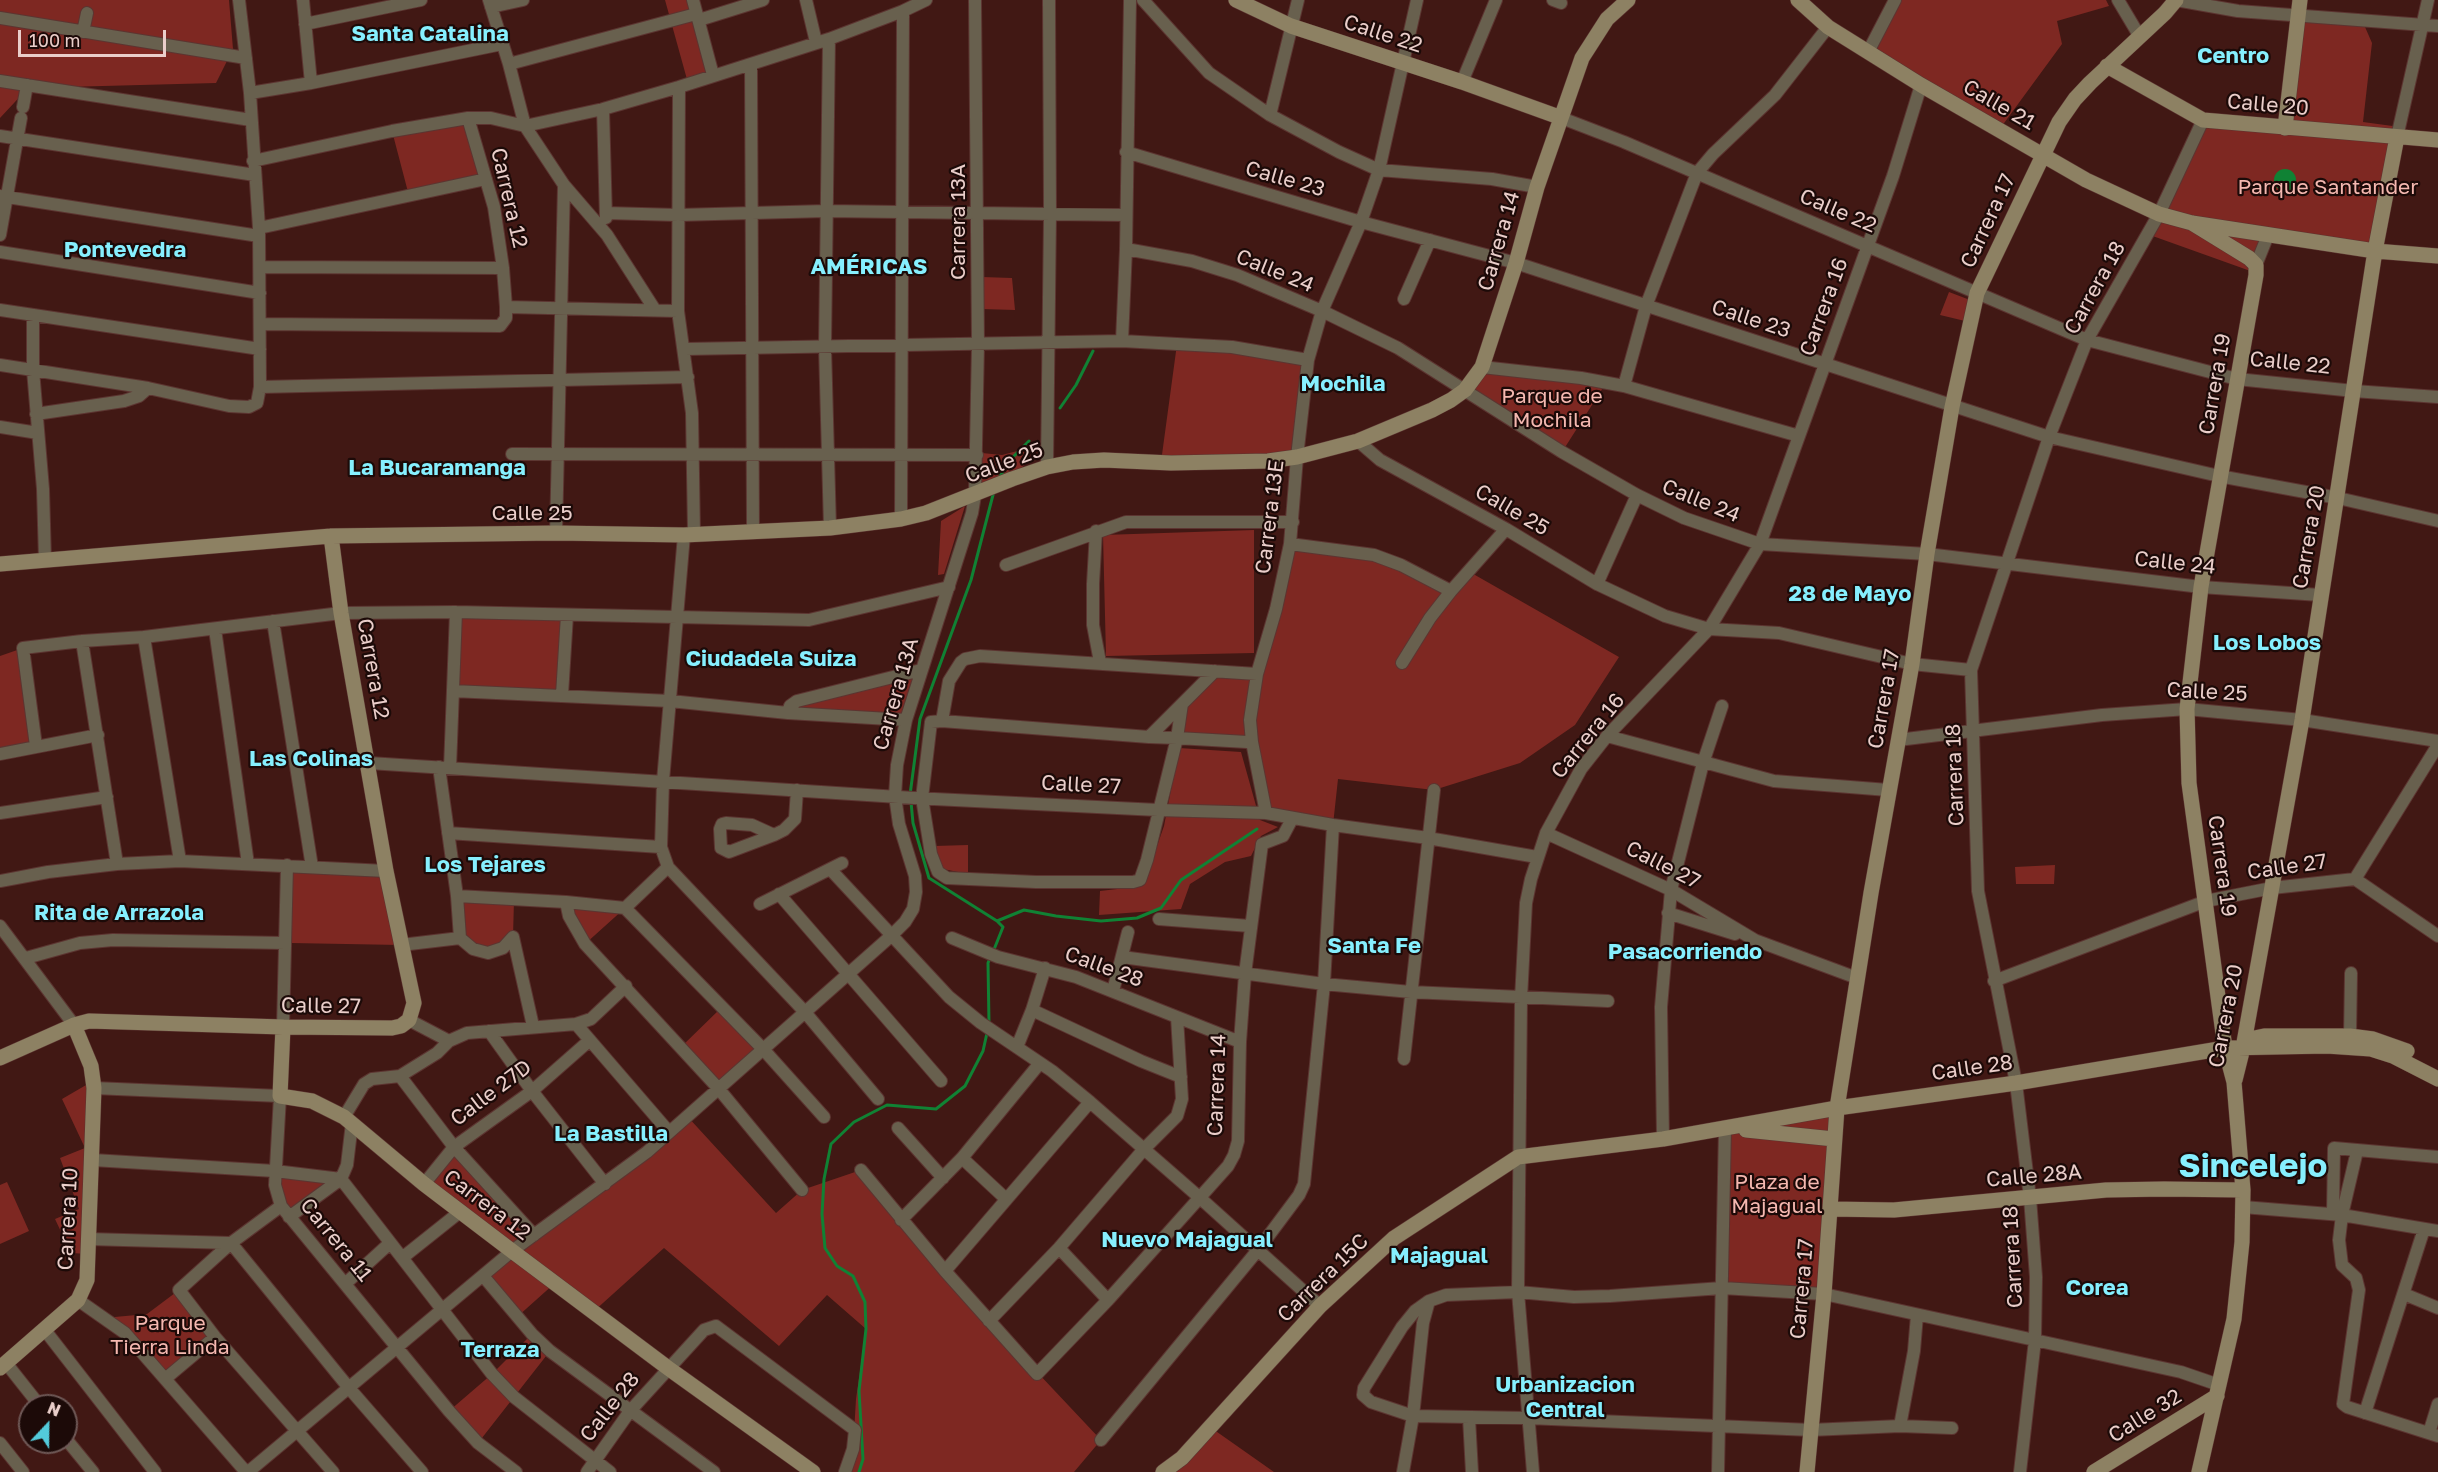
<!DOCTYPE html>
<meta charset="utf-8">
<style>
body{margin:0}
#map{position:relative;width:2438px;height:1472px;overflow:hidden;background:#411814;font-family:"Golos Text",sans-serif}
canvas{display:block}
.north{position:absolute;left:18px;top:1394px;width:60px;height:60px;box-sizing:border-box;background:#1c0a08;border:2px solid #6e5856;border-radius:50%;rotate:22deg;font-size:16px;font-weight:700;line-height:24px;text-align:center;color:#eaceca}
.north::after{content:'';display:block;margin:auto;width:21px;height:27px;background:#53cbdb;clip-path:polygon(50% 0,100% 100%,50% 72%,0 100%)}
.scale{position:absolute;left:18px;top:30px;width:148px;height:27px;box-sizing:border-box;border:3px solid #eaceca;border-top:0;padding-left:8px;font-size:18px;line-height:21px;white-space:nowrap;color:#eaceca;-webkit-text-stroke:4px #1c0a08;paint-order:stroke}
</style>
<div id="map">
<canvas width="2438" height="1472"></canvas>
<div class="north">N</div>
<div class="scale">100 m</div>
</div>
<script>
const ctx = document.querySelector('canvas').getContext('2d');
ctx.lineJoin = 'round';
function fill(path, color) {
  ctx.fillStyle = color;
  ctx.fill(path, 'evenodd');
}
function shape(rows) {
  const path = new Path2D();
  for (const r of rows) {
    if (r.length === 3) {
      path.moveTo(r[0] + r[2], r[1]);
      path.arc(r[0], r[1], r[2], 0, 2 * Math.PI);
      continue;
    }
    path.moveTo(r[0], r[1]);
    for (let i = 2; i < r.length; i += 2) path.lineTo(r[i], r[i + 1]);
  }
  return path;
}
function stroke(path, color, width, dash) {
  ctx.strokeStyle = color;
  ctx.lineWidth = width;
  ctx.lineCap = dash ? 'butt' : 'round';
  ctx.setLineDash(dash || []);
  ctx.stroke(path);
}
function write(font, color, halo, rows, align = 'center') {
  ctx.font = font + ' "Golos Text",sans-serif';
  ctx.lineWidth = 4.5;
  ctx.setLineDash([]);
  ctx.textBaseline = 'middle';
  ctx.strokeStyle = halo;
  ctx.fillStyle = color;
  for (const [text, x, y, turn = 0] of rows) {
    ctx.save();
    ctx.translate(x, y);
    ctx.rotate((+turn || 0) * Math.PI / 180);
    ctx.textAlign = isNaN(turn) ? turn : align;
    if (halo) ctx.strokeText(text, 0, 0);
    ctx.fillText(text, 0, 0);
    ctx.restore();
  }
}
fill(shape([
 [0,0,229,0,233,49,216,83,28,88,0,118],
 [665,0,693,0,713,75,688,83],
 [1895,0,2106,0,2109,6,2057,21,2062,44,1999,130,1868,52],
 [2298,15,2362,20,2372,43,2363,122,2400,127,2375,251,2269,235,2256,273,2147,234,2203,120,2285,127],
 [468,118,486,179,408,192,392,131],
 [982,277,1012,278,1015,310,981,309],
 [1949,292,1970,300,1965,321,1940,315],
 [1177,344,1308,360,1297,457,1161,462],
 [1482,367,1606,383,1562,452,1465,390],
 [1021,450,1032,458,1016,473,982,483,982,453,1002,455],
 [965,506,944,574,938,575,941,521],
 [1254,530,1254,653,1106,656,1103,535],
 [1290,544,1374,555,1450,591,1468,571,1619,657,1575,725,1520,763,1434,790,1338,779,1333,825,1266,813,1247,742,1177,738,1182,704,1215,671,1257,673],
 [456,612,567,615,562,695,453,691],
 [23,648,36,746,0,754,0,656],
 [921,670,906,720,797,712,798,703],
 [1179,748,1241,752,1260,820,1278,827,1261,836,1251,856,1225,862,1190,884,1181,909,1099,915,1100,891,1143,886,1164,826],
 [968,845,968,874,943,869,934,846],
 [287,865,386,871,401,945,290,943],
 [2055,865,2054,884,2016,884,2015,867],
 [457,896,514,900,513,937,488,953,460,938],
 [566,902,625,908,585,944],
 [722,1007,763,1049,718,1088,681,1047],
 [93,1081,88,1254,71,1253,55,1219,79,1209,60,1158,85,1148,62,1099],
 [1837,1108,1824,1294,1722,1288,1725,1128],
 [687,1116,776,1213,802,1190,861,1170,989,1321,1101,1440,1074,1472,844,1472,853,1449,856,1399,866,1329,827,1295,779,1346,664,1248,593,1312,555,1283,517,1317,484,1277,512,1252,424,1184,454,1147,534,1235],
 [277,1173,341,1179,289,1217],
 [7,1182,29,1231,0,1244,0,1185],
 [179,1290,215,1337,165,1379,104,1318,147,1314],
 [532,1334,550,1351,478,1443,449,1411,492,1374],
 [1210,1427,1274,1472,1165,1472]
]), '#7e2822');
fill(shape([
 [2285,180,11]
]), '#108234');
stroke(shape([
 [1060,408,1076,385,1093,351],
 [998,479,1013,457,1029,441],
 [910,795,920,719,971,580,994,491],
 [911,802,913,823,929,878,997,921,1003,927,993,952],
 [997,921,1024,910,1056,916,1101,921,1137,918,1161,908,1181,880,1257,829],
 [989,1023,988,963,990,958],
 [859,1472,863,1459,859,1391,866,1329,865,1302,853,1276,837,1266,825,1248,822,1214,824,1179,831,1144,854,1122,887,1105,936,1109,965,1086,983,1051,987,1033]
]), '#108234', 3);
const street = shape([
 [303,0,311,83],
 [489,0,509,64,525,126,564,185,607,235,655,310],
 [693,0,713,75],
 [806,0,816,42],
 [1143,0,1209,73,1270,115,1339,152,1379,170,1492,179,1537,187],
 [1553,0,1561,3],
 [2118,0,2140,37],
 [2176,0,2238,11,2438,26],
 [491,7,523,0],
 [0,18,246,58],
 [699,20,763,0],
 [305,24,421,0],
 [83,32,87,13],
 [829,39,825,347,830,528],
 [1868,52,1895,0],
 [509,64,696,14],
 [751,64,753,532],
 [0,81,251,120],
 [1462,82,1496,0],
 [679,87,678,311,692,413,694,534],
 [250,93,311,83,502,44],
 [23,107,27,85],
 [603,109,606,218],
 [1270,115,1298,0],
 [1559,117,1624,142,2087,340,2237,379,2354,391,2438,397],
 [0,136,255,175],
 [2397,137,2428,0],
 [1126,152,1361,222,1516,263,2049,437,2219,476,2338,498,2438,521],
 [253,161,392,131,468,118,491,118,525,126,603,109,679,87,829,39,903,11,926,0],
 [0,196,259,236],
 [606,213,678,215,826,211,1125,215],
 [259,228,486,179],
 [0,235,21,118],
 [1126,249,1192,261,1237,275,1322,311,1398,348,1562,452,1637,495,1684,518,1760,544,1927,554,2201,587,2320,595],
 [0,252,260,293],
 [2256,265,2268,235],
 [260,267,503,268],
 [1404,299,1430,240],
 [506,307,678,311],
 [0,310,260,349],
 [33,315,33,370,43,489,45,560],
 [261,324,500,326,506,318,506,307,503,268,494,207,468,118],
 [1122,341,1126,249,1130,0],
 [685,349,1122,341,1232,347,1308,360],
 [0,365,148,388,229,406,249,407,257,403,260,387,259,228,250,93,239,0],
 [1482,367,1581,378,1624,386,1799,436],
 [1624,386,1646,306,1697,173,1713,154,1775,95,1828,27],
 [260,387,688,377],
 [36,414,124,401,139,396,148,388],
 [0,427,38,433],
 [1358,441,1380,460,1506,529,1597,584,1665,616,1709,629,1779,633,1912,664,1971,670],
 [512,454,977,455],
 [1047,467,1050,214,1049,0],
 [901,519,903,11],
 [1096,531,1093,584,1093,625,1100,662],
 [556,533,564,185],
 [684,535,663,781,661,847,668,867,804,1011,878,1099],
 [1290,544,1374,555,1401,565,1451,591],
 [1006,565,1126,522,1293,522],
 [1597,584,1637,495],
 [273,621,312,867],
 [215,629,248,864],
 [144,637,180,861],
 [82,641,117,864],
 [1402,663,1430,618,1451,591,1506,529],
 [453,691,670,701,788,713,906,720],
 [562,695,567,615],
 [1182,704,1177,738,1147,860,1140,880,1133,882,1036,882,947,878,938,872,931,854,922,798,931,722,942,721,1149,737,1177,738,1247,742,1252,742],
 [788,713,790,706,797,701,921,670],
 [942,721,949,681,961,662,965,659,980,656,1257,674],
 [1607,736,1774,781,1888,790],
 [1149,737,1215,671],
 [1898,740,2102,715,2187,709,2302,720,2438,741],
 [36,746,23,648,82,641,144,637,341,613,456,612,809,620,949,587],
 [0,754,98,735],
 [369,763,914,798,1158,810,1266,813,1333,825,1428,838,1537,857],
 [439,767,457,896,460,938],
 [450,768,456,612],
 [0,813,107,797],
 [1266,813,1252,742,1250,720,1257,674,1276,609,1290,544,1297,457,1308,360,1322,311,1361,222,1379,170,1417,0],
 [448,833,661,847],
 [1546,833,1671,890,1758,942],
 [774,835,752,825,726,823,722,824,720,829,721,848,729,852,774,835,784,830,795,819,797,790],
 [830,869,949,997,981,1023,1052,1071,1090,1102,1199,1197,1320,1306],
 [2355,879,2438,745],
 [0,881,48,872,117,864,180,861,386,871],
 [779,894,941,1081],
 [457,896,566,902,625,908],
 [566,902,569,916,585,944,718,1088,802,1190],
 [760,904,842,863],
 [625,908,763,1049,824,1117],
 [625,908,668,867],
 [1668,913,1735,934],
 [1159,919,1250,926],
 [0,926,74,1025],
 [513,937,533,1026],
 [952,938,998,957,1076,977,1240,1042],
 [1752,939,1857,978],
 [401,945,460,938,473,949,488,953,503,948,513,937],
 [1122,957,1324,984,1411,992,1608,1001],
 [26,958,80,943,113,940,285,943],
 [1994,981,2206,901,2272,888,2355,879,2438,936],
 [1113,991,1128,932],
 [1032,1010,1141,1061,1181,1077],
 [409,1020,449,1041],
 [576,1024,669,1132],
 [283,1027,287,865],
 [489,1031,532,1091,605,1184],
 [2350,1036,2351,973],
 [1017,1047,1032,1010,1045,968],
 [1404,1059,1434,790],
 [400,1076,454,1147,534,1235],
 [94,1088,280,1096,275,1185,281,1206,449,1411,478,1443,516,1472],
 [344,1117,364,1084,372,1079,400,1076,437,1053,449,1041,467,1033,576,1024,591,1019,626,986],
 [898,1128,943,1178],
 [1663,1139,1661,1007,1671,890,1703,763,1722,706],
 [2357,1151,2342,1215,2339,1240,2342,1265,2356,1278,2359,1290,2343,1404,2347,1407,2438,1436],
 [962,1158,1006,1199],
 [93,1160,275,1171,341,1179],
 [861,1170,945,1271,1037,1374,1108,1300,1228,1166,1234,1155,1238,1141,1240,1042,1245,974,1262,844,1283,836,1292,819],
 [341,1179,492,1374,514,1397,610,1472],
 [424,1184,454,1147,532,1091,590,1040],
 [2243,1207,2342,1215,2438,1231],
 [2333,1214,2334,1148,2438,1157],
 [289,1217,341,1179,347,1165,352,1123],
 [901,1220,962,1158,1040,1063],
 [88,1239,231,1243,281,1206],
 [1059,1248,1108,1300],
 [402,1258,461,1211],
 [945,1271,1090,1102],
 [484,1277,532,1334,550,1351,714,1472],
 [345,1284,390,1243],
 [2404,1294,2438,1308],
 [78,1300,125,1333,246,1472],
 [989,1321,1059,1248,1144,1149,1177,1116,1182,1099,1177,1017],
 [44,1329,155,1472],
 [6,1363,40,1406],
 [165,1379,215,1337],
 [2365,1413,2424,1229],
 [1469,1418,1472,1472],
 [1900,1426,1914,1351,1917,1315],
 [1952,1428,1900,1426,1811,1430,1528,1418,1413,1416,1371,1402,1363,1395,1364,1388,1402,1327,1415,1311,1429,1301,1446,1295,1518,1292,1574,1297,1610,1296,1722,1288,1824,1294,2181,1372,2219,1385],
 [2429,1433,2438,1404],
 [66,1439,93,1472],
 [1101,1440,1258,1250,1299,1195,1304,1184,1324,984,1333,825],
 [0,1443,23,1472],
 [248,1472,512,1251,647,1152,891,936,905,922,913,909,916,892,915,876,899,824,895,796,897,765,906,720,972,513,975,495,978,344,975,0],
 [333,1472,215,1337,179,1290,231,1243,349,1388,422,1472],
 [587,1472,630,1411,704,1330,716,1326,855,1430,853,1449,845,1472],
 [1403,1472,1413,1416,1423,1323,1429,1301],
 [1533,1472,1518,1292,1521,999,1526,903,1531,879,1546,833,1581,769,1607,736,1709,629,1760,544,1893,176,1921,85],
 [1718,1472,1725,1128],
 [2020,1472,2035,1340,2036,1277,2030,1198,2016,1083,1978,891,1971,670,2049,437,2087,340,2159,214,2203,120]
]);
const secondary = shape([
 [1236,0,1291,26,1462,82,1559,117],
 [1798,0,1828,27,1921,85,2086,180,2159,214,2192,223,2375,251,2438,256],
 [2107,66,2203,120,2438,140],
 [2285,128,2300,0],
 [2192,223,2249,258,2256,265,2256,275,2201,587,2187,709,2189,783,2225,1048,2234,1082,2243,1190,2242,1242,2234,1319,2199,1472],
 [0,564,331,536,556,533,684,535,830,528,901,519,926,513,1012,479,1047,467,1073,462,1104,460,1171,463,1268,461,1297,457,1358,441,1432,410,1451,400,1465,390,1482,367,1516,263,1537,187,1582,58,1607,19,1628,0],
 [283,1027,280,1096,312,1101,344,1117,424,1184,512,1251,668,1368,813,1472],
 [2245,1040,2264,1036,2350,1036,2373,1039,2407,1051],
 [0,1058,74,1025,89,1021,283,1027,392,1028,401,1026,409,1020,414,1003,386,871,341,613,331,536],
 [2235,1080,2243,1048,2302,720,2375,251,2397,137],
 [1746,1130,1834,1139],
 [1830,1209,1894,1210,2106,1190,2164,1189,2243,1190],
 [0,1368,78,1300,87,1280,94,1088,91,1066,74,1025],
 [1163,1472,1182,1458,1320,1306,1394,1238,1518,1157,1663,1139,1837,1108,2016,1083,2225,1048,2327,1046,2371,1049,2393,1056,2438,1079],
 [1807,1472,1824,1294,1837,1108,1871,893,1912,664,1927,554,1952,407,1977,293,2059,122,2075,99,2090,83,2165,13,2176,0],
 [2094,1472,2217,1396]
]);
stroke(street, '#5c3531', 14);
stroke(secondary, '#5c3531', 16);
stroke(street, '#68604e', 12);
stroke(secondary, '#8d8163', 15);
write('21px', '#eaceca', '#1c0a08', [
 ["Calle 22",1383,34,18],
 ["Calle 21",1999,105,30],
 ["Calle 20",2268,105,5],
 ["Calle 23",1285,179,16],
 ["Carrera 12",509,198,77],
 ["Calle 22",1838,211,23],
 ["Carrera 17",1988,221,-65],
 ["Carrera 13A",958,222,-90],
 ["Carrera 14",1499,241,-74],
 ["Calle 24",1275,271,22],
 ["Carrera 18",2095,288,-61],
 ["Carrera 16",1824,307,-70],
 ["Calle 23",1751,319,18],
 ["Calle 22",2290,363,6],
 ["Carrera 19",2215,384,-80],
 ["Calle 25",1004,463,-20],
 ["Calle 24",1701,501,22],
 ["Calle 25",1512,510,30],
 ["Calle 25",532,513],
 ["Carrera 13E",1270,517,-83],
 ["Carrera 20",2309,537,-80],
 ["Calle 24",2175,563,6],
 ["Carrera 12",373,669,80],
 ["Calle 25",2207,692,3],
 ["Carrera 13A",896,694,-74],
 ["Carrera 17",1884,699,-80],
 ["Carrera 16",1588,736,-51],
 ["Carrera 18",1955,775,-92],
 ["Calle 27",1081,785,3],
 ["Calle 27",1663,865,27],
 ["Carrera 19",2222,866,82],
 ["Calle 27",2287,867,-8],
 ["Calle 28",1104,967,20],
 ["Calle 27",321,1006,1],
 ["Carrera 20",2226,1016,-79],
 ["Calle 28",1972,1068,-8],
 ["Carrera 14",1217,1085,-88],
 ["Calle 27D",491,1093,-37],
 ["Calle 28A",2034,1176,-5],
 ["Carrera 12",487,1205,37],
 ["Carrera 10",68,1219,-87],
 ["Carrera 11",336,1240,51],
 ["Carrera 18",2013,1257,-93],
 ["Carrera 15C",1323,1278,-44],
 ["Carrera 17",1802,1289,-85],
 ["Calle 28",610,1407,-52],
 ["Calle 32",2145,1416,-32]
]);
write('21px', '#f5b8b0', '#1c0a08', [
 ["Parque Santander",2328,187],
 ["Parque de",1552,396],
 ["Mochila",1552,420],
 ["Plaza de",1777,1182],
 ["Majagual",1777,1206],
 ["Parque",170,1323],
 ["Tierra Linda",170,1347]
]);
write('bold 22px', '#86effe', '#1c0a08', [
 ["Santa Catalina",430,34],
 ["Centro",2233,56],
 ["Pontevedra",125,250],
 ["AMÉRICAS",869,267],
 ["Mochila",1343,384],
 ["La Bucaramanga",437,468],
 ["28 de Mayo",1850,594],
 ["Los Lobos",2267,643],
 ["Ciudadela Suiza",771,659],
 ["Las Colinas",311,759],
 ["Los Tejares",485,865],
 ["Rita de Arrazola",119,913],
 ["Santa Fe",1374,946],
 ["Pasacorriendo",1685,952],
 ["La Bastilla",611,1134],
 ["Nuevo Majagual",1187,1240],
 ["Majagual",1439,1256],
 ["Corea",2097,1288],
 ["Terraza",500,1350],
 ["Urbanizacion",1565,1385],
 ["Central",1565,1410]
]);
write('bold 33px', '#86effe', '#1c0a08', [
 ["Sincelejo",2253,1167]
]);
</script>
